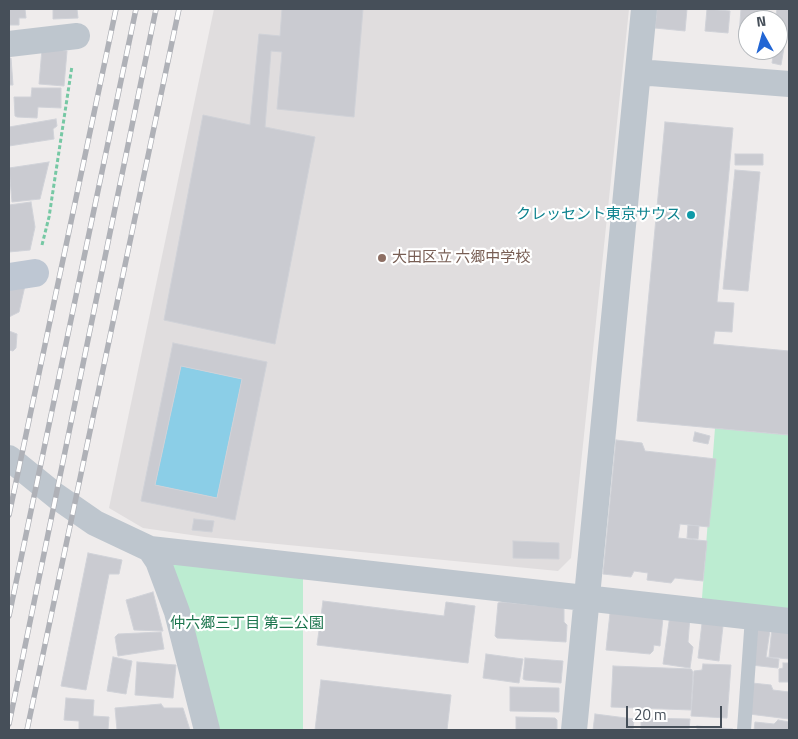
<!DOCTYPE html>
<meta charset="utf-8">
<style>
body{margin:0}
#map{position:relative;width:798px;height:739px;overflow:hidden;background:#efecec;font-family:"Titillium Web",sans-serif}
canvas{display:block}
.frame{position:absolute;inset:0;border:10px solid #464f59;pointer-events:none}
.north{position:absolute;left:738px;top:10px;width:50px;height:50px;box-sizing:border-box;background:#fff;border:1px solid #b5b9bd;border-radius:50%;rotate:353deg;font-size:14px;font-weight:700;line-height:20px;text-align:center;color:#464f59}
.north::after{content:'';display:block;margin:auto;width:18px;height:22px;background:#2266d4;clip-path:polygon(50% 0,100% 100%,50% 72%,0 100%)}
.scale{position:absolute;left:626px;top:706px;width:96px;height:22px;box-sizing:border-box;border:2px solid #464f59;border-top:0;padding-left:6px;font-size:15px;line-height:18px;white-space:nowrap;color:#464f59;-webkit-text-stroke:4px #fff;paint-order:stroke}
</style>
<div id="map">
<canvas width="798" height="739"></canvas>
<div class="frame"></div>
<div class="north">N</div>
<div class="scale">20 m</div>
</div>
<script>
const ctx = document.querySelector('canvas').getContext('2d');
ctx.lineJoin = 'round';
function fill(path, color) {
  ctx.fillStyle = color;
  ctx.fill(path, 'evenodd');
}
function shape(rows) {
  const path = new Path2D();
  for (const r of rows) {
    path.moveTo(r[0], r[1]);
    for (let i = 2; i < r.length; i += 2) path.lineTo(r[i], r[i + 1]);
  }
  return path;
}
function stroke(path, color, width, dash) {
  ctx.strokeStyle = color;
  ctx.lineWidth = width;
  ctx.lineCap = dash ? 'butt' : 'round';
  ctx.setLineDash(dash || []);
  ctx.stroke(path);
}
function write(font, color, halo, rows, align = 'center') {
  ctx.font = font + ' "Titillium Web","Noto Sans JP",sans-serif';
  ctx.lineWidth = 4.5;
  ctx.setLineDash([]);
  ctx.textBaseline = 'middle';
  ctx.strokeStyle = halo;
  ctx.fillStyle = color;
  for (const [text, x, y, turn = 0] of rows) {
    ctx.save();
    ctx.translate(x, y);
    ctx.rotate((+turn || 0) * Math.PI / 180);
    ctx.textAlign = isNaN(turn) ? turn : align;
    if (halo) ctx.strokeText(text, 0, 0);
    ctx.fillText(text, 0, 0);
    ctx.restore();
  }
}
fill(shape([
 [214,9,629,9,571,558,558,571,205,537,143,528,109,508]
]), '#e0ddde');
fill(shape([
 [715,428,789,435,789,621,701,611],
 [166,554,303,574,303,730,215,730]
]), '#bcecd1');
fill(shape([
 [181,366,242,379,217,498,155,485]
]), '#8bcee7');
const building = shape([
 [9,9,25,9,26,18,19,18,19,25,9,25,9,9],
 [53,9,77,9,78,18,53,19,53,9],
 [282,9,363,9,354,117,277,109,282,52,271,51,265,127,315,137,275,344,164,320,203,115,250,125,259,34,280,36,282,9],
 [657,9,687,9,685,31,655,28,657,9],
 [707,9,730,11,728,33,705,31,707,9],
 [741,9,767,9,766,20,748,20,748,36,739,35,741,9],
 [777,9,789,9,789,38,778,37,778,20,775,20,777,9],
 [778,41,785,42,781,65,772,63,774,50,778,50,778,41],
 [42,49,67,51,64,86,39,84,42,49],
 [9,58,11,58,13,85,9,85,9,58],
 [32,88,61,88,61,108,38,107,37,118,17,117,15,116,14,97,31,97,32,88],
 [56,119,57,126,53,129,54,139,9,146,9,127,56,119],
 [665,122,733,128,717,302,734,303,732,332,715,331,713,344,789,351,789,435,637,421,665,122],
 [735,154,763,154,763,165,735,165,735,154],
 [49,162,40,199,12,202,9,168,49,162],
 [735,170,760,172,748,291,723,289,735,170],
 [31,202,35,227,30,250,9,252,9,205,31,202],
 [27,277,19,312,9,317,9,279,27,277],
 [9,331,17,334,16,348,13,351,9,350,9,331],
 [173,343,267,362,235,520,141,501,173,343],
 [181,366,242,379,217,498,155,485,181,366],
 [695,432,710,436,708,444,693,441,695,432],
 [616,440,642,443,645,451,716,459,709,527,680,524,678,538,707,541,703,581,675,578,671,583,647,580,648,573,634,571,631,577,603,574,616,440],
 [194,519,214,521,212,532,192,530,194,519],
 [688,525,699,526,698,539,687,538,688,525],
 [513,541,559,543,559,559,513,558,513,541],
 [88,553,122,560,119,574,109,574,86,690,61,686,88,553],
 [153,592,163,631,134,630,126,600,153,592],
 [323,601,444,616,446,602,475,606,468,663,317,645,323,601],
 [502,602,564,608,564,622,567,625,566,642,497,638,495,636,498,603,502,602],
 [610,613,663,618,660,646,654,645,653,651,650,654,606,650,610,613],
 [670,615,690,617,688,642,693,647,690,668,663,664,670,615],
 [702,623,723,626,719,661,698,658,702,623],
 [756,628,770,630,766,657,779,659,778,668,751,665,756,628],
 [772,628,789,630,789,659,769,657,772,628],
 [161,632,164,649,118,656,115,637,118,634,161,632],
 [486,654,523,659,519,683,483,678,486,654],
 [113,657,132,661,126,694,107,691,113,657],
 [525,658,563,661,561,683,525,680,523,679,525,658],
 [137,662,176,665,173,698,135,695,137,662],
 [783,663,789,663,789,682,779,682,779,669,783,668,783,663],
 [703,664,731,665,727,718,691,716,694,671,702,670,703,664],
 [613,666,691,669,693,672,691,710,611,707,613,666],
 [321,680,451,695,447,730,315,730,321,680],
 [752,683,771,685,773,690,789,692,789,719,749,714,752,683],
 [510,687,559,688,559,712,510,711,510,687],
 [66,698,94,700,93,716,109,717,108,730,79,730,79,721,64,720,66,698],
 [161,704,164,708,183,708,190,730,117,730,115,708,161,704],
 [595,714,634,719,633,730,593,730,595,714],
 [516,717,555,718,557,720,557,730,516,730,516,717],
 [641,718,690,719,689,730,641,730,641,718],
 [778,720,789,722,789,730,754,730,755,722,774,724,778,720],
 [697,726,733,729,733,730,697,730,697,726]
]);
fill(building, '#cacbd1');
stroke(building, '#d0d2d8', 1);
stroke(shape([
 [42,245,49,217,72,66]
]), '#76c8a4', 3, [4, 2.5]);
stroke(shape([
 [744,730,752,617]
]), '#bec6ce', 14);
stroke(shape([
 [9,44,77,36],
 [638,72,789,84],
 [9,458,56,496,95,523,150,549,789,621],
 [150,549,158,561,177,612,207,730],
 [574,730,644,9]
]), '#bec6ce', 26);
stroke(shape([
 [9,277,35,273]
]), '#bec7d3', 28);
const rail = shape([
 [9,515,116,9],
 [9,616,136,9],
 [9,724,156,9],
 [27,730,179,9]
]);
stroke(rail, '#afb1b7', 5.5);
stroke(rail, '#fff', 4, [11]);
for (const [x, y, r, color] of [
 [691,215,5,"#0f9aa8"],
 [382,258,5,"#8d6e63"]
]) {
  const dot = new Path2D();
  dot.arc(x, y, r, 0, 2 * Math.PI);
  ctx.fillStyle = color;
  ctx.fill(dot);
  stroke(dot, '#fff', 2);
}
write('15px', '#0d838f', '#fff', [
 ["クレッセント東京サウス",681,215]
], 'right');
write('15px', '#785e54', '#fff', [
 ["大田区立 六郷中学校",392,258]
], 'left');
write('15px', '#1b754d', '#fff', [
 ["仲六郷三丁目 第二公園",247,624]
]);
</script>
